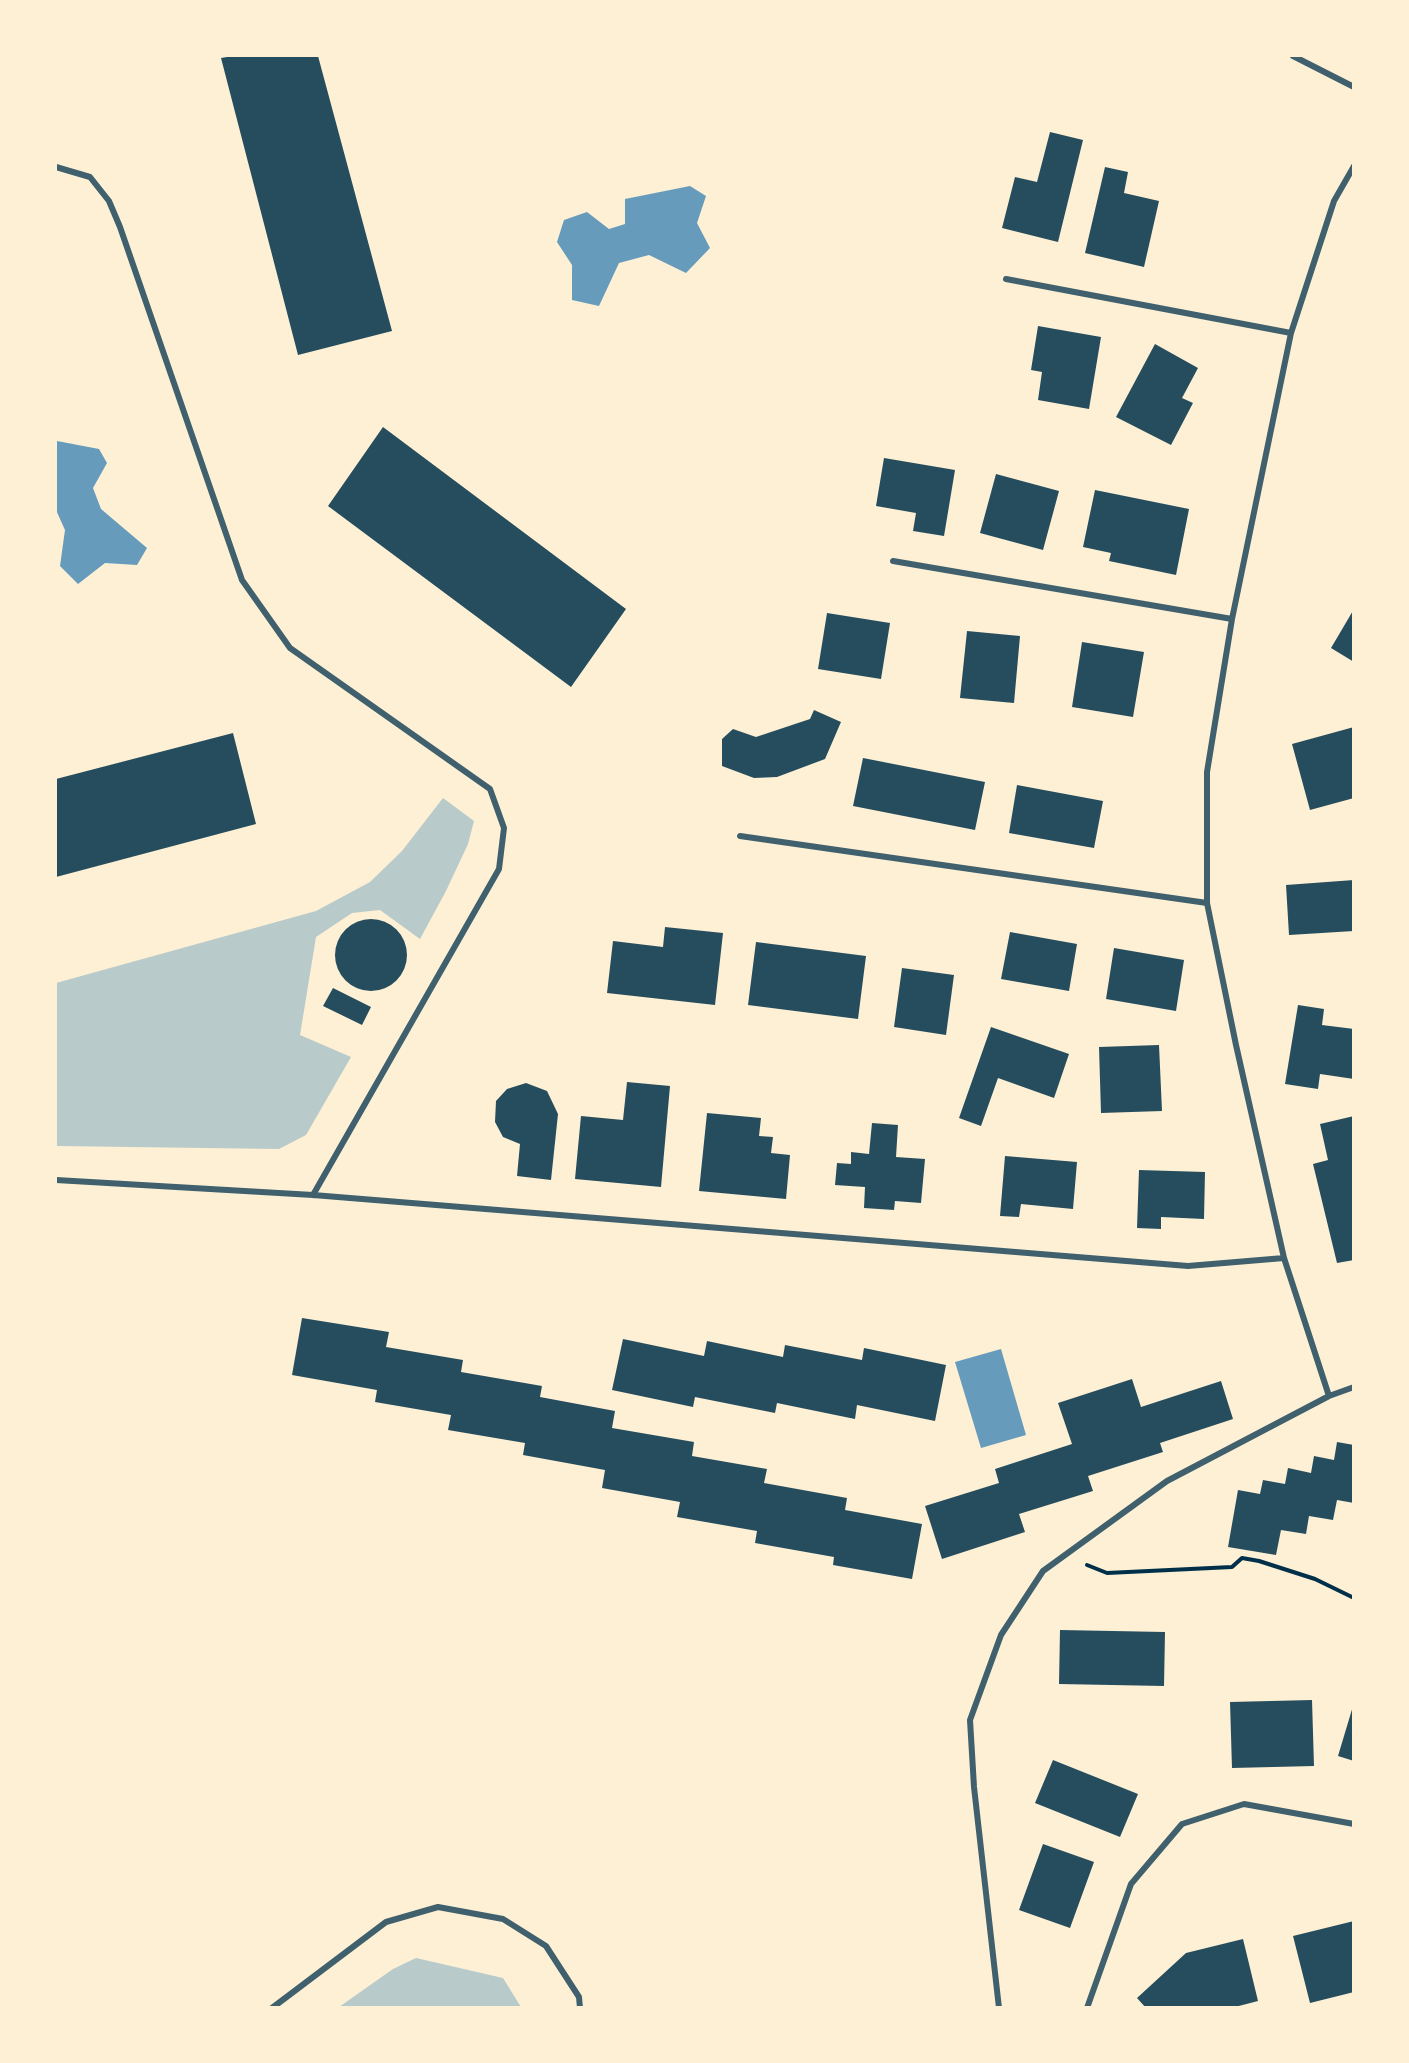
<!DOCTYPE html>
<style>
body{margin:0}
#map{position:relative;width:1409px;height:2063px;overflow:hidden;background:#fdf0d5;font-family:Georgia,serif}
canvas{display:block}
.frame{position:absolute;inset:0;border:57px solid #fdf0d5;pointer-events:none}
</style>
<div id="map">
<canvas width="1409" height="2063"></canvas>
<div class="frame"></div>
</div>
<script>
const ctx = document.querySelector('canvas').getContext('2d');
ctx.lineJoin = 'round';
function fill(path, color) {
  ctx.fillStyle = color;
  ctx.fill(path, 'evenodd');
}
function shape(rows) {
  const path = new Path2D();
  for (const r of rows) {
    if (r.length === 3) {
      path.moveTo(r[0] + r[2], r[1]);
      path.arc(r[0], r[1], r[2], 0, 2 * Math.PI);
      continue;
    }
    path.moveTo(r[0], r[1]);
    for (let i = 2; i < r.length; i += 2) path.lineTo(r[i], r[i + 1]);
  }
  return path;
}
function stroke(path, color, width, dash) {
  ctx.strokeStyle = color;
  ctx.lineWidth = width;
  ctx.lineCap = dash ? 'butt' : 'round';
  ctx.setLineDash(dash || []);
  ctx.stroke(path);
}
fill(shape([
 [443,798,474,821,468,844,446,891,420,939,380,910,352,913,316,937,300,1035,351,1057,306,1135,279,1149,56,1146,56,983,316,911,370,882,402,851],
 [416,1958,503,1978,521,2007,339,2007,393,1969]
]), '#b9caca');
fill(shape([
 [690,186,706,196,697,223,710,248,686,273,649,255,619,263,599,306,572,300,572,265,557,242,564,220,587,212,609,229,625,224,625,199],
 [57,441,99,449,107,463,93,488,101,509,147,548,137,565,105,563,78,584,60,566,65,530,56,510,56,442],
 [1001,1349,1026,1435,981,1448,955,1362]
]), '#669bbc');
fill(shape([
 [233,56,318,56,392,331,298,355,221,58],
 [1050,132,1083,140,1058,242,1002,228,1015,177,1037,182],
 [1105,167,1128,172,1124,193,1159,201,1144,267,1085,253],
 [1038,326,1101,337,1089,409,1038,400,1042,372,1031,370],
 [1155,344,1198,368,1182,398,1193,403,1171,445,1116,417],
 [383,427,626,609,571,687,328,506],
 [884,458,955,470,944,536,913,531,916,513,876,506],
 [996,474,1059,491,1043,550,980,533],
 [1095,490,1189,509,1176,575,1109,561,1111,553,1083,547],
 [1354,609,1354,662,1331,648],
 [827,613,890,623,881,679,818,669],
 [967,631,1020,636,1014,703,960,698],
 [1082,642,1144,652,1133,717,1072,707],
 [814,710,841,722,825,759,777,777,754,778,722,766,722,739,733,729,756,737,810,719],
 [1354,727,1354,798,1310,810,1292,744],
 [233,733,256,824,56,877,56,779],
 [863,758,985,782,975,830,853,806],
 [1017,785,1103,801,1094,848,1009,833],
 [1354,880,1354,931,1289,935,1286,885],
 [371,955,36],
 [665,927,723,933,715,1005,607,993,613,941,663,947],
 [1010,932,1077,944,1069,991,1001,979],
 [756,942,866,956,858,1019,748,1005],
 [1114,948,1184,960,1176,1011,1106,999],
 [902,968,954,975,946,1035,894,1027],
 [333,988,371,1007,362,1025,323,1006],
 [1298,1005,1324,1009,1322,1025,1354,1029,1354,1079,1320,1074,1318,1089,1285,1084],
 [991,1027,1069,1054,1054,1098,998,1078,981,1126,959,1118],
 [1159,1045,1162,1111,1101,1113,1099,1047],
 [627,1082,670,1086,661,1187,575,1179,581,1116,623,1120],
 [526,1083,547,1091,558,1114,551,1180,517,1176,520,1144,503,1137,495,1122,496,1101,507,1089],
 [707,1113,761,1118,759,1136,773,1137,771,1153,790,1155,786,1199,699,1191],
 [1354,1116,1354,1260,1337,1263,1313,1164,1328,1160,1320,1124],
 [872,1123,898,1125,896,1157,925,1159,921,1203,895,1201,894,1210,864,1208,865,1187,835,1185,837,1163,851,1164,851,1152,869,1154],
 [1005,1156,1077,1162,1073,1209,1021,1204,1019,1217,1000,1216],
 [1139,1170,1205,1172,1204,1219,1161,1217,1161,1229,1137,1228],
 [302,1318,389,1332,386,1347,463,1360,461,1372,542,1386,540,1397,615,1411,612,1428,694,1442,692,1456,767,1469,764,1483,847,1498,845,1510,922,1524,912,1579,833,1565,834,1557,755,1543,757,1531,677,1517,680,1502,602,1488,605,1470,523,1455,525,1443,448,1430,451,1415,375,1402,377,1390,292,1375],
 [623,1339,704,1356,707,1341,783,1357,785,1345,862,1360,864,1348,946,1365,935,1421,857,1405,855,1419,777,1403,775,1413,695,1397,693,1407,612,1390],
 [1132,1379,1141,1407,1221,1381,1233,1419,1160,1443,1163,1452,1088,1476,1093,1491,1019,1514,1025,1532,942,1559,925,1506,999,1483,995,1469,1072,1444,1058,1403],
 [1337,1442,1354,1445,1354,1503,1337,1500,1333,1520,1309,1516,1306,1534,1281,1530,1276,1555,1228,1547,1238,1490,1260,1494,1263,1480,1285,1484,1288,1468,1311,1473,1314,1456,1334,1460],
 [1060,1630,1165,1632,1164,1686,1059,1684],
 [1312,1700,1314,1766,1232,1768,1230,1702],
 [1353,1706,1354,1706,1354,1761,1338,1756],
 [1053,1760,1138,1794,1120,1837,1035,1803],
 [1043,1844,1094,1862,1070,1928,1019,1910],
 [1354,1921,1354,1992,1310,2003,1293,1936],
 [1243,1939,1258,2001,1231,2008,1146,2008,1137,1998,1186,1953]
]), '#264d5e');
stroke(shape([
 [1087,1565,1107,1573,1232,1567,1242,1558,1259,1561,1315,1579,1354,1598]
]), '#003049', 4);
stroke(shape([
 [1293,56,1354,87],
 [56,167,90,177,109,201,120,227,242,580,290,648,490,789,504,828,499,869,313,1195],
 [1006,279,1291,333],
 [893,561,1232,619],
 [740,836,1207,903],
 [56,1180,313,1195,1188,1266,1284,1258],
 [1329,1396,1284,1258,1236,1045,1207,903,1207,772,1232,619,1291,333,1334,201,1354,166],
 [272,2008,386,1922,438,1907,503,1919,546,1946,579,1997,580,2008],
 [999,2008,974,1787,970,1720,1001,1635,1043,1571,1167,1481,1329,1396,1354,1387],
 [1087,2008,1131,1884,1182,1824,1244,1804,1354,1824]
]), '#3f606c', 6);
</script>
